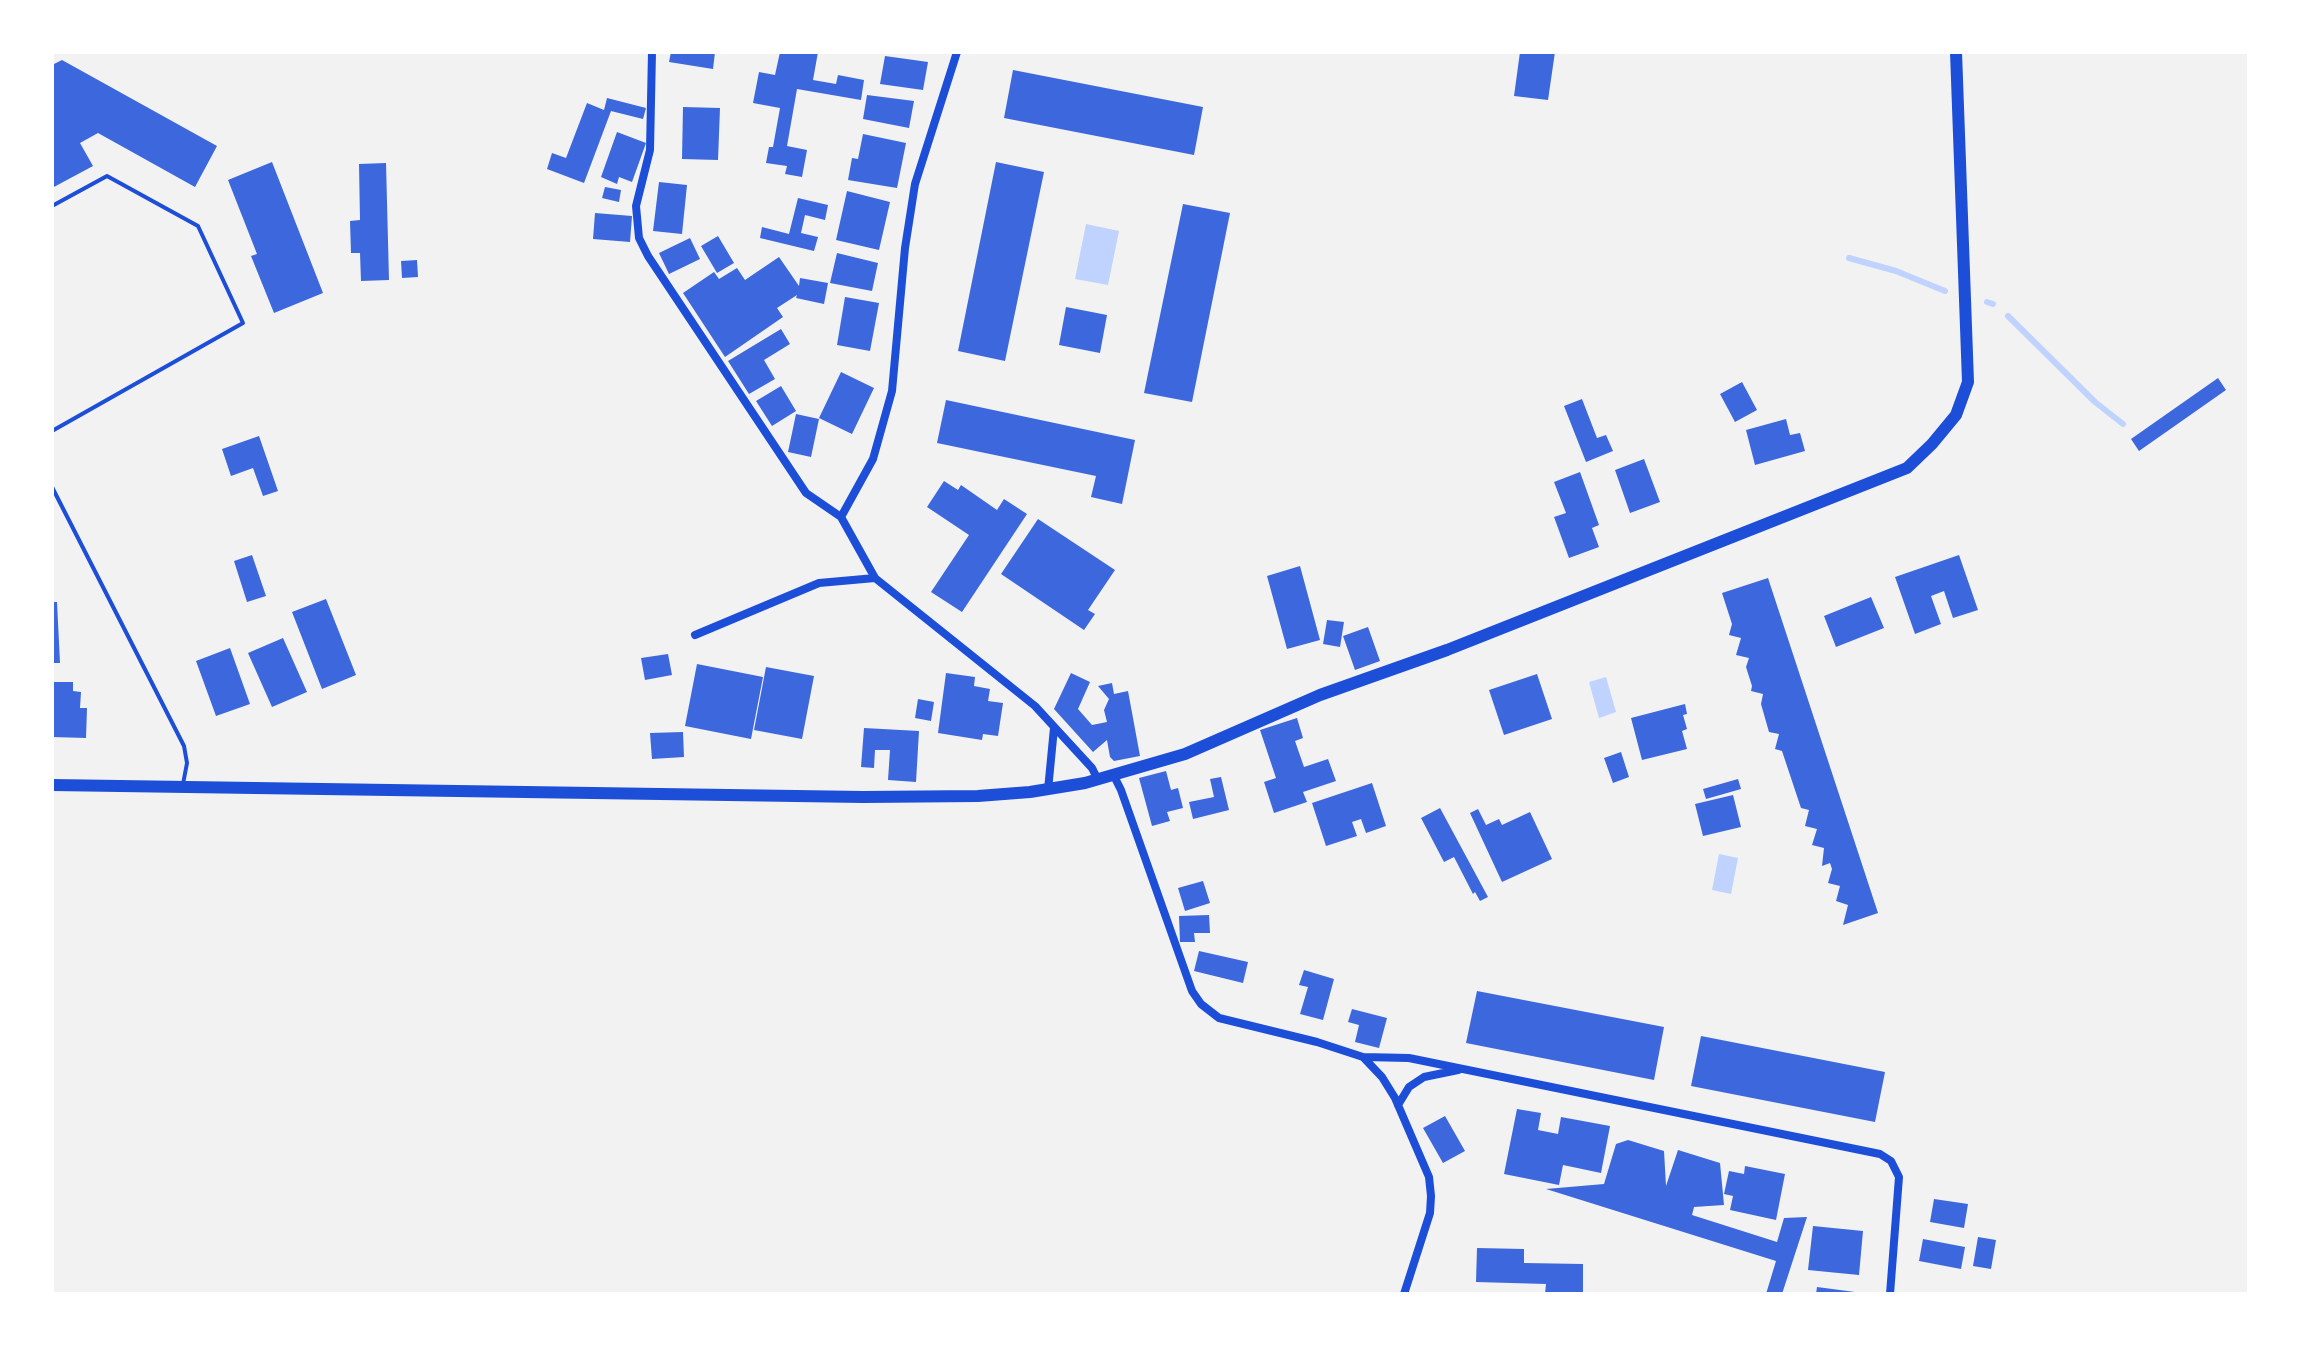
<!DOCTYPE html>
<style>
body{margin:0}
#map{position:relative;width:2301px;height:1346px;overflow:hidden;background:#f2f2f2;font-family:"Titillium Web",sans-serif}
canvas{display:block}
.frame{position:absolute;inset:0;border:54px solid #fff;pointer-events:none}
</style>
<div id="map">
<canvas width="2301" height="1346"></canvas>
<div class="frame"></div>
</div>
<script>
const ctx = document.querySelector('canvas').getContext('2d');
ctx.lineJoin = 'round';
function fill(path, color) {
  ctx.fillStyle = color;
  ctx.fill(path, 'evenodd');
}
function shape(rows) {
  const path = new Path2D();
  for (const r of rows) {
    path.moveTo(r[0], r[1]);
    for (let i = 2; i < r.length; i += 2) path.lineTo(r[i], r[i + 1]);
  }
  return path;
}
function stroke(path, color, width, dash) {
  ctx.strokeStyle = color;
  ctx.lineWidth = width;
  ctx.lineCap = dash ? 'butt' : 'round';
  ctx.setLineDash(dash || []);
  ctx.stroke(path);
}
fill(shape([
 [1086,224,1119,231,1108,285,1075,279],
 [1606,677,1616,712,1599,718,1589,682],
 [1719,854,1738,858,1731,894,1712,890]
]), '#bfd3fe');
stroke(shape([
 [1849,258,1896,271,1945,291],
 [1987,302,1993,304],
 [2008,316,2095,402,2123,424]
]), '#bfd3fe', 6);
fill(shape([
 [671,52,715,52,713,69,669,62],
 [780,52,818,52,813,80,836,84,838,75,864,80,861,100,797,89,787,146,807,150,802,177,785,174,787,166,766,163,769,147,773,147,780,108,753,103,759,72,775,75],
 [1520,52,1555,52,1548,100,1514,96],
 [885,56,928,62,923,90,880,84],
 [62,60,217,146,195,187,98,133,80,143,93,166,52,188,52,65],
 [1013,70,1203,107,1194,155,1004,118],
 [867,95,914,101,909,128,863,119],
 [607,98,646,108,643,119,611,111,584,183,547,169,552,153,566,158,587,103,604,110],
 [683,107,720,108,718,160,682,159],
 [617,132,646,143,632,182,619,177,617,184,601,177],
 [863,134,906,143,897,188,848,180,852,158,858,159],
 [272,162,323,293,274,313,251,256,257,254,228,180],
 [996,162,1044,172,1005,361,958,351],
 [386,163,389,280,361,281,360,253,351,253,350,221,360,220,359,164],
 [659,182,687,185,682,234,653,231],
 [605,187,621,190,619,202,602,198],
 [847,191,890,202,879,250,836,240],
 [798,198,828,205,825,220,805,215,801,233,818,237,814,251,760,238,762,227,789,234],
 [1183,204,1230,213,1192,402,1144,393],
 [595,213,632,216,630,242,593,239],
 [718,236,734,263,717,273,701,246],
 [690,238,700,259,669,274,659,253],
 [837,253,878,263,872,291,830,283],
 [779,257,799,286,800,278,828,283,824,304,796,298,797,295,777,308,783,317,725,357,683,293,714,272,719,279,737,268,745,280],
 [417,260,418,277,402,278,401,261],
 [845,297,879,303,870,351,837,345],
 [1066,307,1107,315,1100,353,1059,345],
 [781,329,790,344,764,360,775,379,749,394,728,361],
 [841,372,874,388,852,434,819,418],
 [2218,378,2226,390,2139,451,2131,439],
 [1742,382,1757,410,1735,422,1720,394],
 [781,386,796,411,772,426,756,401],
 [1582,399,1597,438,1606,435,1613,451,1586,462,1564,406],
 [946,400,1135,440,1122,504,1091,497,1096,476,937,443],
 [796,414,819,419,811,457,788,452],
 [1786,419,1790,435,1800,433,1805,451,1755,465,1746,430],
 [259,436,278,491,263,496,253,468,231,476,222,449],
 [1644,459,1660,502,1630,513,1615,470],
 [1580,472,1599,525,1592,528,1599,547,1569,558,1554,517,1566,513,1554,482],
 [944,481,958,490,961,485,997,510,1004,499,1027,514,962,612,931,592,969,535,927,507],
 [1038,519,1115,570,1088,610,1095,614,1084,630,1001,574],
 [252,555,266,596,247,602,234,561],
 [1959,555,1978,610,1953,618,1944,591,1931,596,1941,624,1915,634,1895,577],
 [1300,566,1320,640,1287,649,1267,576],
 [1768,578,1878,913,1843,925,1848,905,1836,901,1840,886,1828,883,1832,869,1830,863,1822,866,1824,848,1812,845,1817,829,1805,826,1809,810,1801,808,1782,751,1775,749,1779,734,1769,732,1761,704,1763,694,1751,691,1752,686,1746,667,1749,658,1736,655,1741,638,1729,635,1732,624,1722,593],
 [1871,597,1884,628,1836,647,1824,616],
 [326,599,356,675,322,689,292,612],
 [52,602,57,602,60,663,52,663],
 [1327,620,1344,622,1340,647,1323,644],
 [1368,627,1380,661,1355,670,1343,636],
 [283,638,307,692,272,707,248,653],
 [230,648,250,704,216,716,196,661],
 [668,654,672,675,645,680,641,658],
 [697,664,763,677,751,739,685,726],
 [766,667,814,676,802,739,754,730],
 [946,673,975,677,974,686,990,689,988,701,1003,703,998,736,983,734,982,740,938,733],
 [1071,673,1090,682,1078,709,1092,725,1107,722,1104,710,1109,699,1098,686,1112,683,1114,694,1128,691,1140,756,1114,761,1110,757,1107,740,1093,752,1054,709],
 [1537,674,1552,719,1504,735,1489,690],
 [52,682,73,682,73,691,81,692,80,708,87,708,86,738,52,737],
 [918,699,934,702,931,721,915,718],
 [1685,704,1687,714,1683,715,1687,729,1682,731,1687,749,1642,760,1631,718],
 [1297,718,1303,738,1295,741,1304,767,1328,759,1336,781,1303,792,1307,802,1274,813,1264,782,1276,778,1260,730],
 [864,728,919,731,916,782,888,780,890,750,875,750,874,768,861,767],
 [683,732,684,757,652,759,650,733],
 [1621,752,1629,777,1613,783,1604,758],
 [1166,771,1171,790,1178,788,1183,808,1167,812,1170,821,1152,826,1139,778],
 [1221,777,1229,810,1193,819,1189,802,1214,797,1210,779],
 [1738,779,1741,789,1706,799,1703,789],
 [1372,783,1386,826,1366,833,1361,819,1352,822,1357,836,1326,846,1312,803],
 [1733,795,1741,827,1703,836,1695,804],
 [1440,808,1488,897,1480,901,1475,892,1473,894,1454,857,1444,862,1421,818],
 [1478,809,1486,825,1499,819,1502,825,1530,812,1552,859,1502,882,1470,813],
 [1203,881,1210,903,1185,911,1178,888],
 [1209,915,1210,933,1194,933,1195,942,1180,942,1179,916],
 [1199,951,1248,962,1243,983,1194,971],
 [1304,970,1334,979,1323,1020,1300,1014,1308,987,1299,985],
 [1477,991,1664,1027,1654,1080,1466,1043],
 [1352,1009,1387,1018,1379,1048,1355,1042,1359,1025,1348,1022],
 [1701,1036,1885,1072,1875,1122,1691,1086],
 [1517,1109,1541,1113,1538,1130,1558,1134,1561,1117,1610,1126,1601,1173,1563,1165,1559,1185,1504,1174],
 [1445,1116,1465,1151,1443,1163,1423,1128],
 [1628,1140,1664,1151,1666,1186,1678,1150,1720,1163,1724,1205,1694,1207,1692,1215,1777,1242,1784,1218,1807,1217,1782,1294,1766,1294,1776,1261,1546,1189,1604,1184,1616,1144],
 [1745,1166,1785,1174,1776,1220,1730,1210,1733,1196,1724,1194,1729,1171,1744,1174],
 [1934,1199,1968,1204,1964,1228,1930,1222],
 [1813,1226,1863,1231,1859,1275,1808,1270],
 [1978,1237,1996,1240,1991,1269,1973,1266],
 [1923,1239,1965,1247,1961,1269,1919,1261],
 [1477,1248,1524,1249,1524,1263,1583,1264,1583,1294,1545,1294,1546,1284,1476,1282],
 [1817,1287,1855,1292,1855,1294,1816,1294]
]), '#3d67dc');
stroke(shape([
 [52,206,107,176,198,226,243,323,52,431],
 [52,487,184,746,187,763,183,784]
]), '#1d4ed8', 4);
stroke(shape([
 [652,52,650,150,636,206,639,238,648,256,806,493,841,517,875,578,1035,706,1092,768,1098,780],
 [841,517,873,459,892,391,905,248,915,184,957,52],
 [695,635,819,583,875,578],
 [1114,776,1121,790,1192,991,1201,1004,1219,1018,1317,1042,1363,1057,1382,1077,1395,1098,1429,1177,1431,1196,1430,1213,1404,1294],
 [1048,790,1054,728],
 [1363,1057,1409,1058,1880,1154,1891,1161,1899,1177,1890,1294],
 [1398,1105,1409,1087,1424,1077,1458,1070]
]), '#1d4ed8', 8);
stroke(shape([
 [52,785,863,797,978,796,1030,792,1085,783,1185,754,1320,695,1447,650,1907,468,1932,444,1956,415,1968,382,1956,52]
]), '#1d4ed8', 12);
</script>
